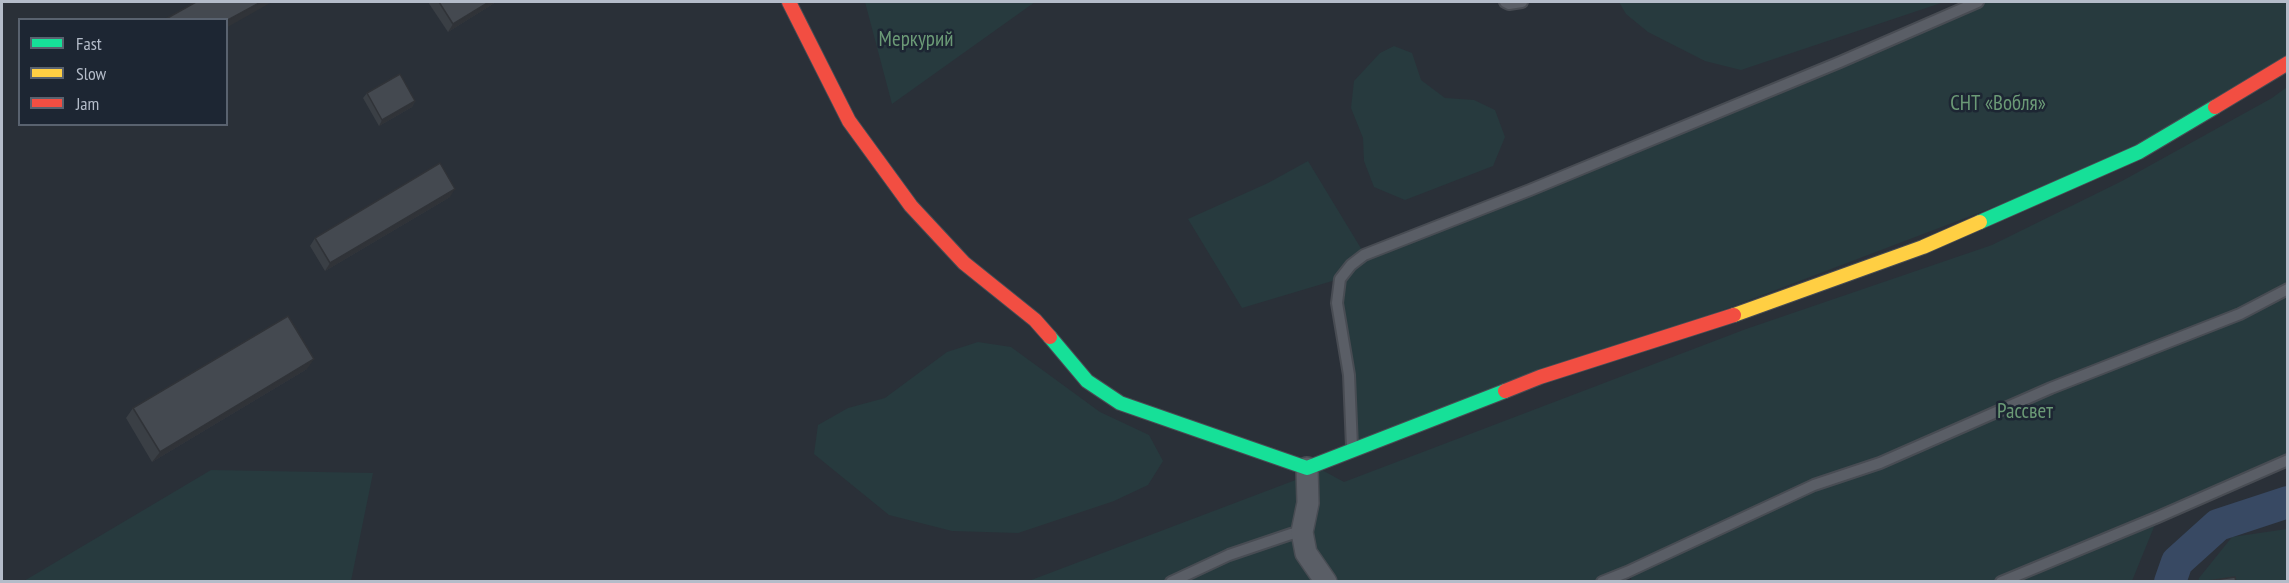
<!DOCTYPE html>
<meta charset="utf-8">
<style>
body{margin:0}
#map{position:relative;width:2289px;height:583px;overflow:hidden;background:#2a3038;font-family:"PT Sans Narrow",sans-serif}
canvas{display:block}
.frame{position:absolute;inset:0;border:3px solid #b4bcc9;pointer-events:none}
.legend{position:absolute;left:18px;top:18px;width:210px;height:108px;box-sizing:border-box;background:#1d2633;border:2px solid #59626f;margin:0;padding:8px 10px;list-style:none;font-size:18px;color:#b4bcc9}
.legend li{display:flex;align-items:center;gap:12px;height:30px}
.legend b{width:30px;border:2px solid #59626f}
</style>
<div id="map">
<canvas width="2289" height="583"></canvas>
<div class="frame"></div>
<ul class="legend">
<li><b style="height:8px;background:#16e098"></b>Fast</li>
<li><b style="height:8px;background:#ffcf43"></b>Slow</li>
<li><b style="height:8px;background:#f24e42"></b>Jam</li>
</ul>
</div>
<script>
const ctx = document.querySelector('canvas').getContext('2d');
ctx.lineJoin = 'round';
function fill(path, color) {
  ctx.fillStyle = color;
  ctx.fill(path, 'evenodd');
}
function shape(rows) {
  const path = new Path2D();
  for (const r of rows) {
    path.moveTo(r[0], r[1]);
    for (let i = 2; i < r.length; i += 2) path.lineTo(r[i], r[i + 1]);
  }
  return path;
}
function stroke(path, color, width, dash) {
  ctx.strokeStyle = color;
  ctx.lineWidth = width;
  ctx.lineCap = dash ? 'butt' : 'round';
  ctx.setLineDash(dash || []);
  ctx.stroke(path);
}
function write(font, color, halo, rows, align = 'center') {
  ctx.font = font + ' "PT Sans Narrow",sans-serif';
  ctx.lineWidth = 5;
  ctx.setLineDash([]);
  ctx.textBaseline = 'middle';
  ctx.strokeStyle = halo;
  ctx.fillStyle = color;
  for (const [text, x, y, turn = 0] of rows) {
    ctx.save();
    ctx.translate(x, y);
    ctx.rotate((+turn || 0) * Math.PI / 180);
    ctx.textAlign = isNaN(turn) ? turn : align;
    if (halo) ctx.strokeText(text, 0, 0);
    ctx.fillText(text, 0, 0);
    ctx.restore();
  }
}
fill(shape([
 [865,2,1035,2,892,104],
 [1619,2,1944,2,1741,70,1705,61,1648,32,1626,14],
 [1978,2,2287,2,2287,63,2139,152,1352,451,1339,279,1242,308,1188,219,1268,183,1308,161,1365,255],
 [1394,46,1412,53,1421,80,1445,98,1474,100,1495,110,1505,137,1493,166,1405,200,1374,187,1364,161,1363,138,1351,108,1354,81,1380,53],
 [2287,87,2287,460,2158,517,2132,581,1633,582,1627,572,1602,582,1026,582,1322,470,1344,482,1746,329,1992,245,2122,181,2272,98],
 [978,342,1011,347,1100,412,1149,435,1163,461,1148,485,1114,501,1018,533,952,531,889,515,814,454,818,425,848,408,885,398,947,352],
 [211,470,373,473,351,581,24,581],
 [2287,529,2287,581,2198,582,2199,578,2232,537]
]), '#273a3e');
stroke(shape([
 [2170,582,2177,562,2218,525,2288,502]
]), '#384963', 32);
const lane = shape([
 [1505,2,1509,4,1522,2],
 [1352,447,1349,375,1337,303,1340,279,1351,265,1364,255,1530,190,1840,62,1978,2],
 [1171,582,1229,555,1291,534,1302,532],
 [1602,582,1627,572,1814,485,1880,463,2051,388,2240,314,2288,289],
 [2001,582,2158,517,2288,460]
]);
const street = shape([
 [1307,468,1308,503,1302,532,1306,553,1326,582]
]);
const fast = shape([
 [1980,222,2139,152,2215,107],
 [1050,337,1087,381,1120,403,1307,468,1505,391]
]);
const slow = shape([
 [1734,315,1923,247,1980,222]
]);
const jam = shape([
 [789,2,849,121,911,206,964,263,1035,320,1050,337],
 [2215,107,2288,63],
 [1505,391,1540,377,1734,315]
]);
stroke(lane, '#484c53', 14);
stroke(street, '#484c53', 24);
stroke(fast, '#484c53', 16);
stroke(slow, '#484c53', 16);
stroke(jam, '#484c53', 16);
stroke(lane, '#5a5e66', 10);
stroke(street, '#5a5e66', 21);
stroke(fast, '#16e098', 14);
stroke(slow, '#ffcf43', 14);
stroke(jam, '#f24e42', 14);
fill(shape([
 [428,2,496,2,448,32],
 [367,93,415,101,412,107,379,126,363,98],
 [450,197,325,271,310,246,315,238],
 [307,369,152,462,126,418,133,408]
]), '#3a3f45');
fill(shape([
 [261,2,272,2,226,28,226,21],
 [489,2,496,2,448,32,453,24],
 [415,101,412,107,379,126,382,120],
 [455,189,450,197,325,271,330,263],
 [314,359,307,369,152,462,160,452]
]), '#303338');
const building = shape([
 [196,2,261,2,226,21,226,20,164,20,196,2],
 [439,2,489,2,453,24,439,2],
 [400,74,415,101,382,120,367,93,400,74],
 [440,163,455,189,330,263,315,238,440,163],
 [288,316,314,359,160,452,133,408,288,316],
 [2235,577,2236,582,2208,581,2235,577]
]);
fill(building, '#444950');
stroke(building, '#303338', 1.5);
write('21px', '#6b9a76', '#1d2633', [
 ["Меркурий",916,40],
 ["СНТ «Вобля»",1998,104],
 ["Рассвет",2025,412]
]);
</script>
